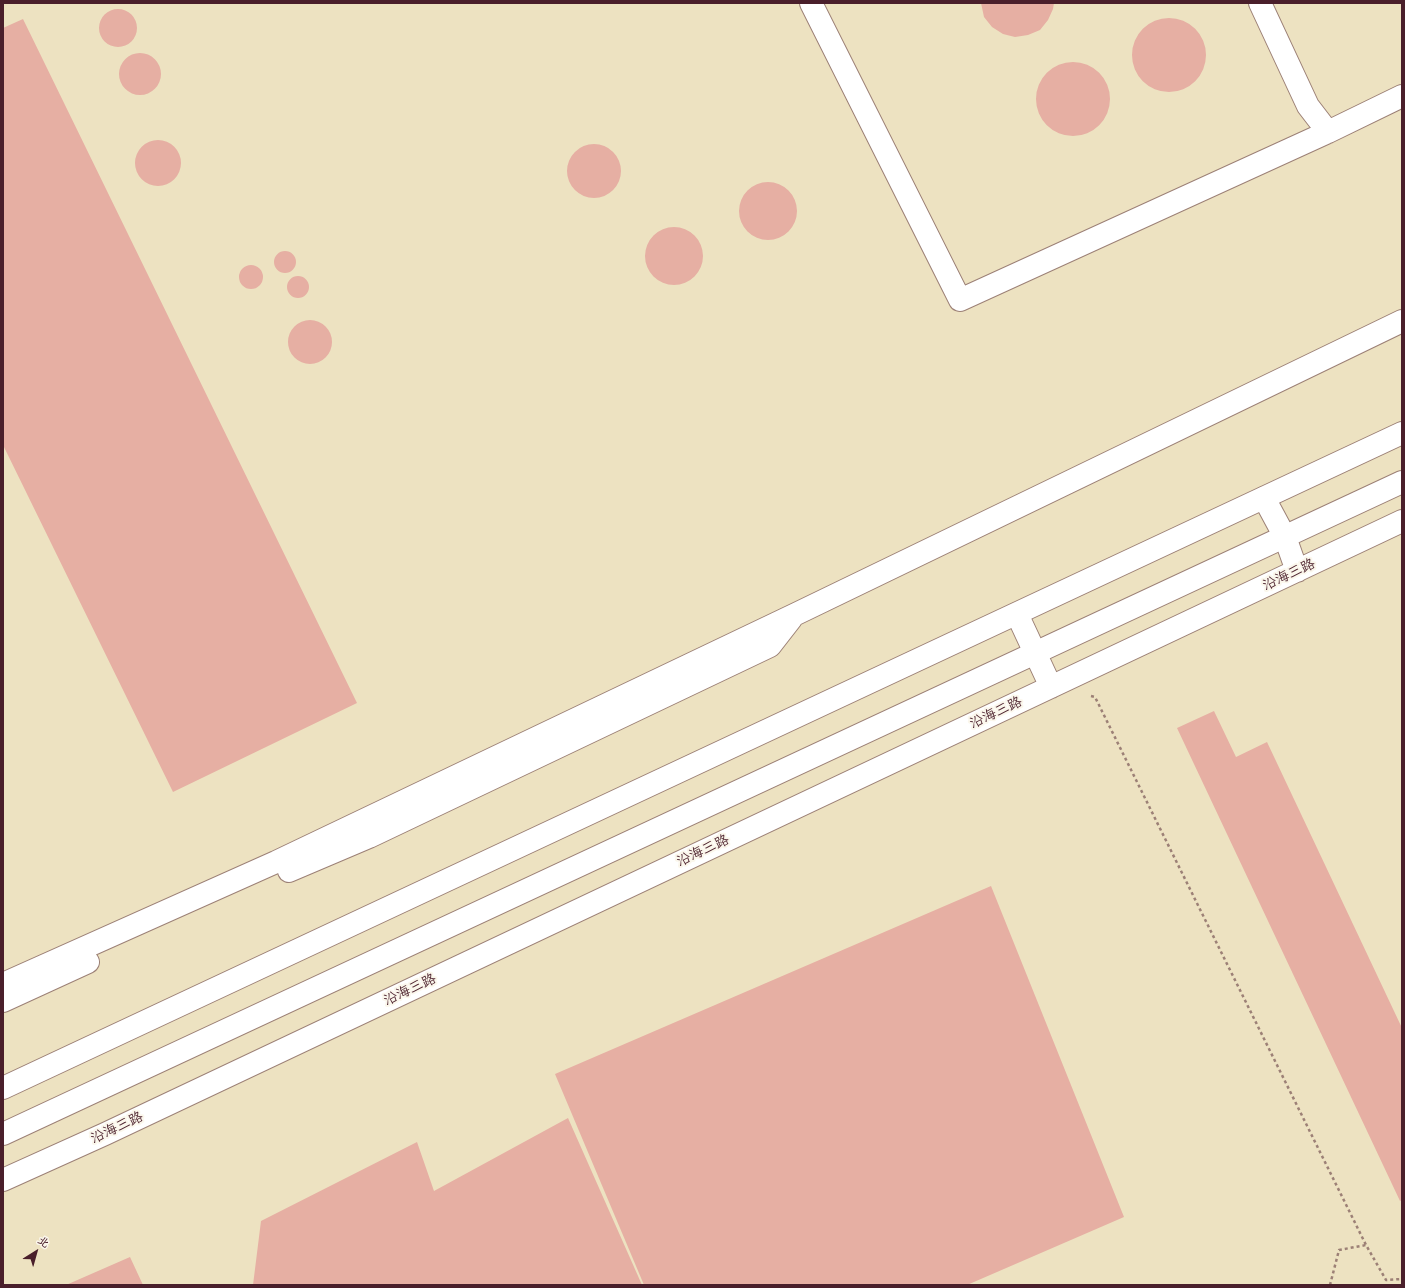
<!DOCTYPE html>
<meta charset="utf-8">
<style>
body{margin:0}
#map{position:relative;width:1405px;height:1288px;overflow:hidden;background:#ede2c1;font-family:"Shantell Sans","LXGW WenKai TC",sans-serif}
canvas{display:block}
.frame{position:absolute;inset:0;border:4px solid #4a1f2b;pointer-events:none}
.north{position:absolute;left:16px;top:1232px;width:40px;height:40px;-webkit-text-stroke:3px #fbf7ec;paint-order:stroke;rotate:37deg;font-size:11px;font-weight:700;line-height:16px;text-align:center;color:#4a1f2b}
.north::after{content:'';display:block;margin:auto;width:14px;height:18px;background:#4a1f2b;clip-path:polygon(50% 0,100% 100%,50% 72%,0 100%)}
</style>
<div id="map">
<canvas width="1405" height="1288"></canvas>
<div class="frame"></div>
<div class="north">北</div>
</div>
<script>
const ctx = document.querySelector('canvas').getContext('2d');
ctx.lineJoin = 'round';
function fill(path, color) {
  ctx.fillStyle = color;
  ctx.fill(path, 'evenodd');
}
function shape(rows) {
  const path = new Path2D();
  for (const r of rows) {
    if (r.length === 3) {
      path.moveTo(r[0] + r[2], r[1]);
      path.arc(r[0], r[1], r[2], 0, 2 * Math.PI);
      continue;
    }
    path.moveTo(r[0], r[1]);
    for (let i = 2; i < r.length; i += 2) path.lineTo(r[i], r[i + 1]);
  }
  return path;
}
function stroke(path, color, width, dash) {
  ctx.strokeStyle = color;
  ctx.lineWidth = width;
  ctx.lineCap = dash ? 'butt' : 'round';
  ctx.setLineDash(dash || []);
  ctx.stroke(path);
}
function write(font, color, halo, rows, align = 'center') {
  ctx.font = font + ' "Shantell Sans","LXGW WenKai TC",sans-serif';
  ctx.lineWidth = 4;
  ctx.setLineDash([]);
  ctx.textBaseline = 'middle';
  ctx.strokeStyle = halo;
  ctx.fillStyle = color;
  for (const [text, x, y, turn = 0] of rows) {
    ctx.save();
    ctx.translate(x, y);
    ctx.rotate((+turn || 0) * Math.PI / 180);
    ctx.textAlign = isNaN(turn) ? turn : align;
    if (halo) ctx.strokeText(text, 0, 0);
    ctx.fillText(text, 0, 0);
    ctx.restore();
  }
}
fill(shape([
 [981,3,1054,3,1053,9,1048,20,1040,30,1028,35,1015,37,1003,34,992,27,984,17],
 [118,28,19],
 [1169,55,37],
 [23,19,357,703,173,792,3,445,3,28],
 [140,74,21],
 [1073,99,37],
 [158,163,23],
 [594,171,27],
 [768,211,29],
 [674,256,29],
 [285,262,11],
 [251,277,12],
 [298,287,11],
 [310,342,22],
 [1214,711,1236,757,1267,742,1402,1028,1402,1200,1400,1201,1177,728],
 [991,886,1124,1217,967,1285,644,1285,555,1074],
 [568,1118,642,1285,253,1285,261,1221,417,1142,434,1191],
 [130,1257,143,1285,66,1285]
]), '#e6afa3');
const minor = shape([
 [811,3,960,300,1328,132,1402,96],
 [1260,3,1308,106,1328,132],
 [1264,498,1285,537,1297,571],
 [1017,614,1051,687],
 [289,871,369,837,770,646,791,619],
 [3,984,276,862,796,614,1402,321],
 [3,1001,88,962],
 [3,1180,105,1134,1402,521]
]);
const major = shape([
 [3,1088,1402,433],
 [3,1134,1402,482]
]);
stroke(minor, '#9c8076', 24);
stroke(major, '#9c8076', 24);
stroke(shape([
 [1091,696,1095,697,1366,1245,1386,1280,1402,1279],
 [1330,1285,1339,1250,1366,1245]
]), '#9c8076', 2.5, [3, 3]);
stroke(minor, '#fff', 22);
stroke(major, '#fff', 22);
write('14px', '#4a1f2b', '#fbf7ec', [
 ["沿海三路",1289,575,-25],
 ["沿海三路",996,713,-25],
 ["沿海三路",703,851,-25],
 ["沿海三路",410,990,-25],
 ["沿海三路",117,1128,-25]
]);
</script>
